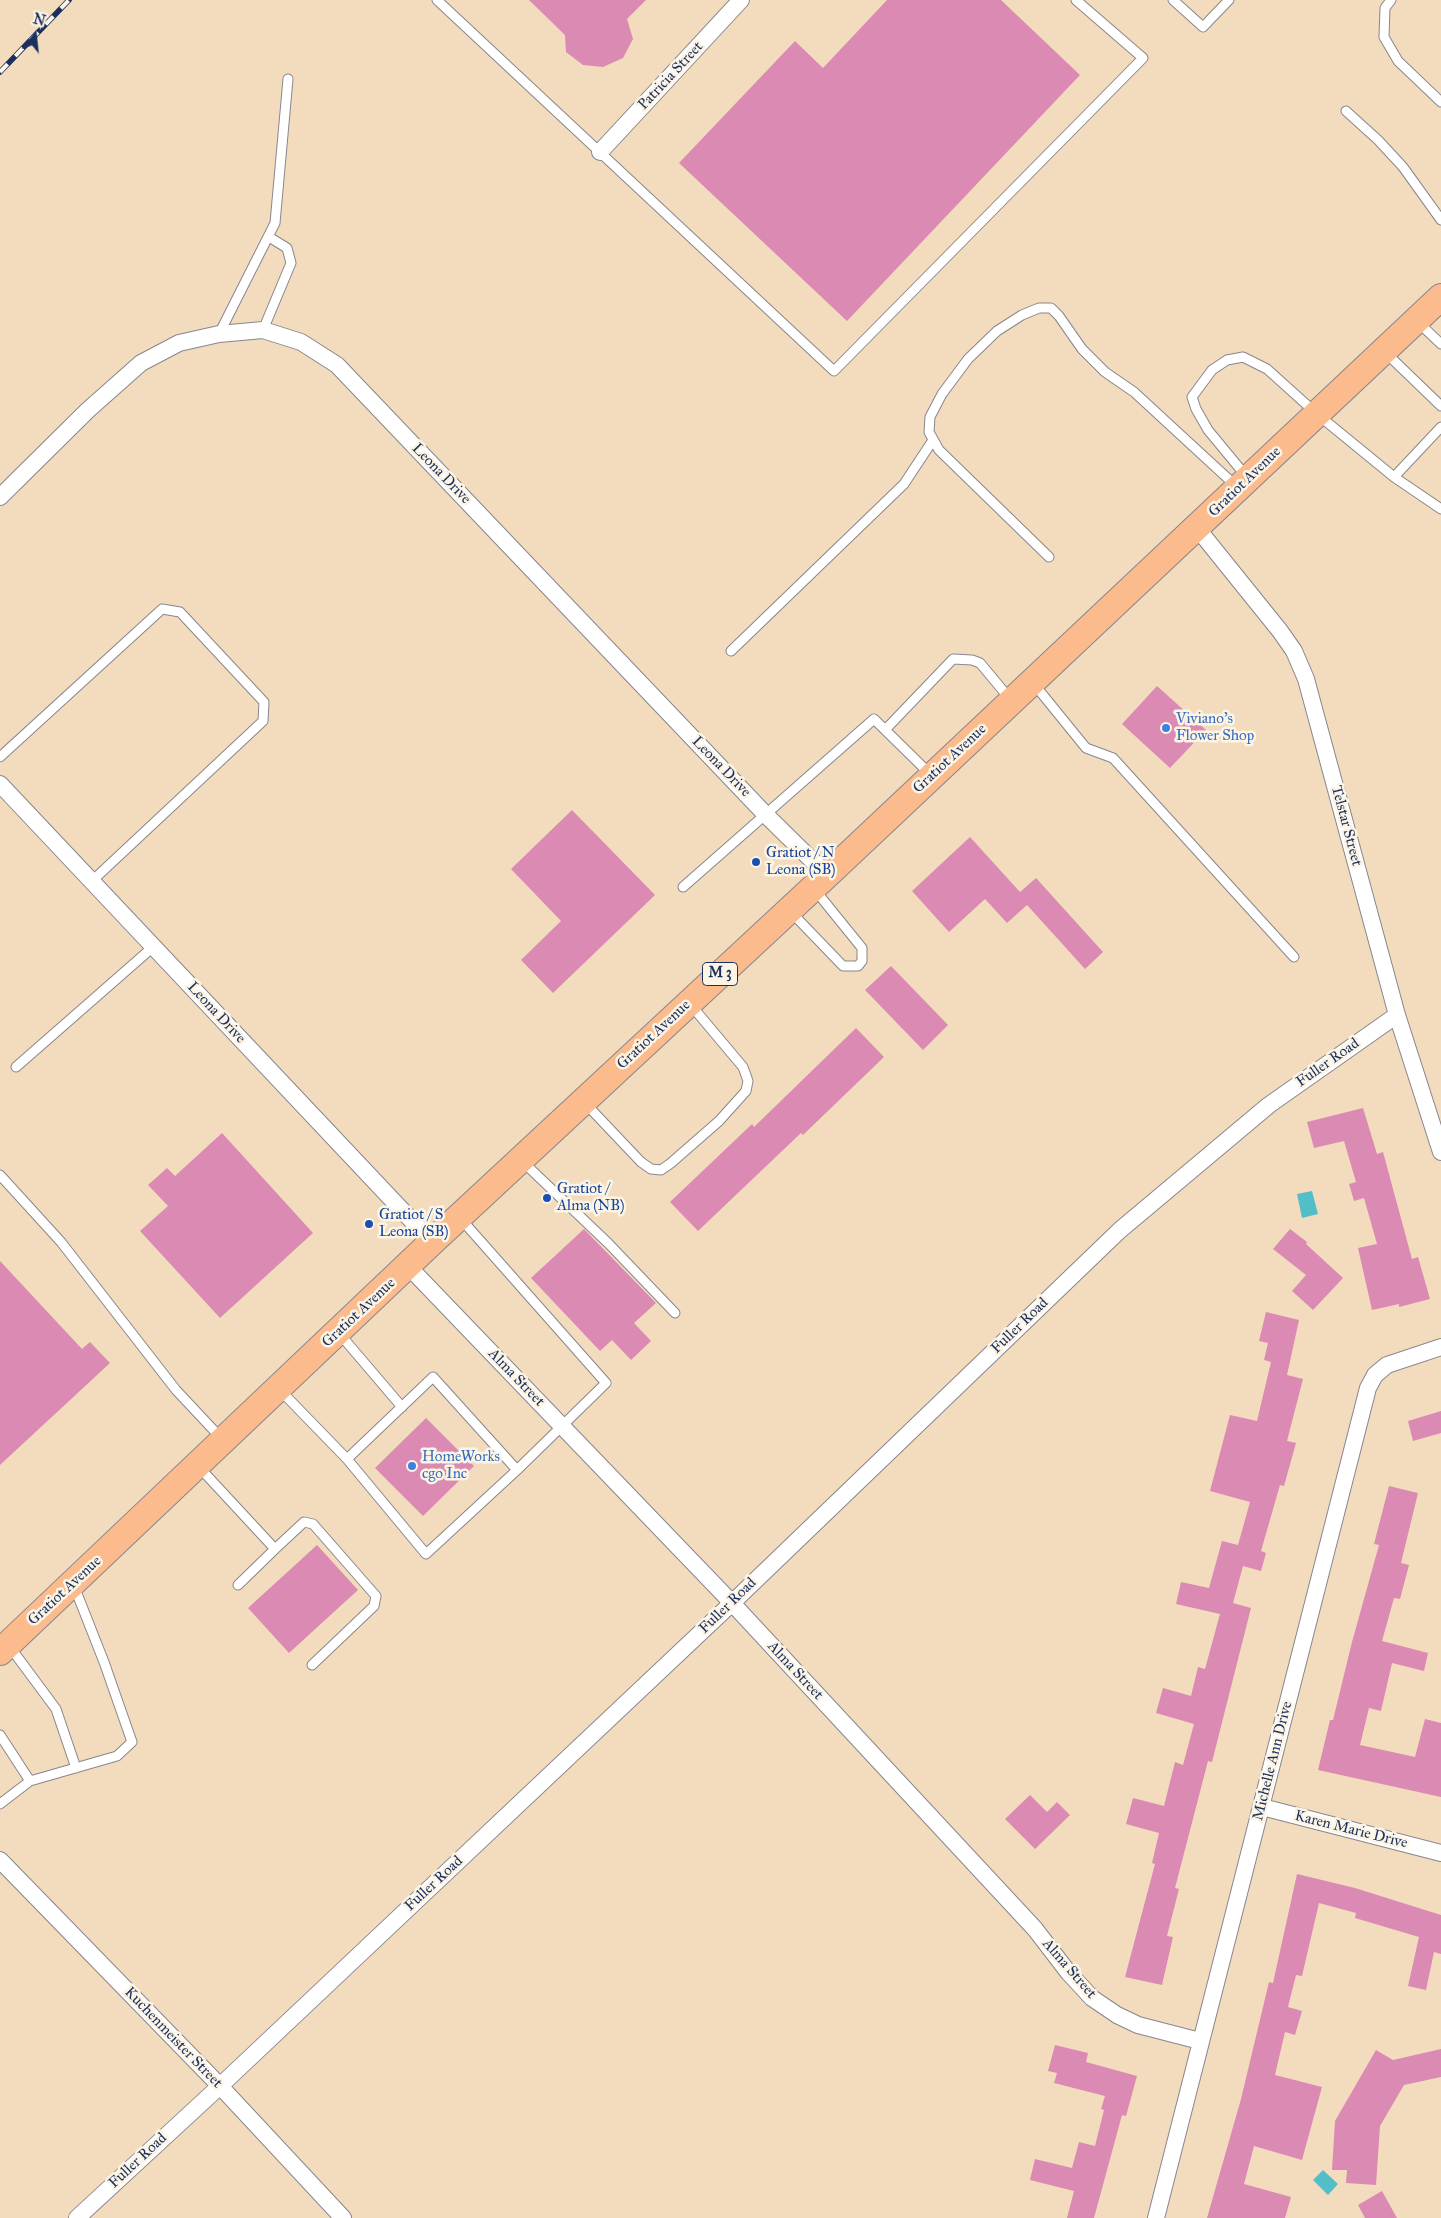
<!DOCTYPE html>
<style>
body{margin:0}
#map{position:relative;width:1441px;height:2218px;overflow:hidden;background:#f3dcbd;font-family:"IM FELL Great Primer",serif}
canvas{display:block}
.north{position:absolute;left:10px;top:10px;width:50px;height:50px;-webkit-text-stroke:4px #fcf5e5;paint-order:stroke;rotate:16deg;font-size:14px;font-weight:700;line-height:20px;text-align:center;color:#1b2f5e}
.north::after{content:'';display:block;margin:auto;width:18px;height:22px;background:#1b2f5e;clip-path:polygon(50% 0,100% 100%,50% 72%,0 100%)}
</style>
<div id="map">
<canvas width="1441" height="2218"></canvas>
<div class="north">N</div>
</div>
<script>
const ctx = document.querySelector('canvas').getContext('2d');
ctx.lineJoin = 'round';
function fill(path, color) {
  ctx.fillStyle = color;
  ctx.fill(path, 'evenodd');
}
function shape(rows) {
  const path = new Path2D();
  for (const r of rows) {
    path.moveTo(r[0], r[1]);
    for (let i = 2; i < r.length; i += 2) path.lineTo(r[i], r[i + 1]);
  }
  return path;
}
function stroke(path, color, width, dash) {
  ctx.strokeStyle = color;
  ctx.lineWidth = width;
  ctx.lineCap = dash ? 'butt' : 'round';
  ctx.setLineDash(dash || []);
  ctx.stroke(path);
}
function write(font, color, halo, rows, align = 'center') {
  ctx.font = font + ' "IM FELL Great Primer",serif';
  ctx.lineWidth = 5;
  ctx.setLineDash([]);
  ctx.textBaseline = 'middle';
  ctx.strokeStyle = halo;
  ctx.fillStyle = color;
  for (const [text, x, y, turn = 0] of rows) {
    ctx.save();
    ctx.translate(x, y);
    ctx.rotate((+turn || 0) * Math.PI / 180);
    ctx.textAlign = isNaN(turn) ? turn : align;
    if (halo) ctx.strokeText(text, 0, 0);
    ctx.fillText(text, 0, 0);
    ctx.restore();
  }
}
fill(shape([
 [1312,1191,1318,1214,1302,1218,1297,1194],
 [1323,2170,1338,2184,1328,2195,1313,2180]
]), '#51bec8');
fill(shape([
 [529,0,646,0,627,19,633,39,623,58,603,67,583,65,566,52,565,35],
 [887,0,1001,0,1080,75,847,321,679,163,795,41,823,68],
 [1157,686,1206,730,1170,768,1122,724],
 [572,810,655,895,553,993,521,960,561,921,511,869],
 [970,837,1020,892,1036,878,1103,952,1085,969,1027,905,1007,923,985,899,949,932,912,891],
 [891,966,948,1025,923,1050,865,990],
 [856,1028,884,1057,803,1135,801,1133,698,1231,670,1202,752,1124,754,1127],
 [1363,1108,1377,1154,1383,1152,1412,1259,1418,1257,1430,1299,1399,1307,1399,1304,1372,1310,1358,1248,1377,1244,1364,1198,1354,1201,1349,1184,1356,1182,1344,1141,1314,1148,1307,1122],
 [222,1133,313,1233,220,1318,140,1231,168,1206,148,1185,167,1168,175,1176],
 [584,1229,656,1303,634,1323,651,1341,631,1360,612,1340,600,1351,531,1278],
 [1290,1229,1307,1242,1306,1244,1343,1278,1313,1310,1292,1291,1306,1275,1273,1249],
 [0,1261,82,1349,90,1342,110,1363,0,1465],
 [1266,1312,1299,1320,1287,1375,1303,1379,1287,1441,1296,1443,1284,1486,1280,1485,1261,1551,1266,1553,1261,1571,1243,1566,1233,1603,1251,1608,1212,1762,1208,1761,1175,1888,1179,1889,1167,1936,1173,1937,1162,1985,1125,1977,1155,1864,1152,1863,1159,1833,1126,1824,1133,1798,1164,1806,1175,1762,1183,1765,1194,1724,1156,1713,1163,1688,1191,1696,1198,1667,1205,1669,1220,1614,1176,1604,1181,1582,1209,1588,1222,1541,1238,1545,1250,1502,1210,1491,1230,1415,1257,1421,1271,1362,1264,1360,1268,1343,1259,1341],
 [1441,1411,1441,1433,1413,1441,1408,1421],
 [426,1418,474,1466,423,1516,375,1468],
 [1389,1486,1418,1493,1401,1563,1409,1565,1400,1599,1394,1598,1382,1641,1428,1653,1424,1671,1392,1663,1381,1711,1369,1708,1360,1745,1415,1757,1425,1719,1441,1723,1441,1797,1318,1770,1330,1720,1333,1720,1352,1642,1379,1545,1374,1544],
 [317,1545,358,1590,289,1653,248,1608],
 [1030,1795,1047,1812,1057,1802,1070,1815,1035,1849,1005,1819],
 [1297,1874,1355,1888,1441,1915,1441,1954,1434,1952,1426,1990,1408,1986,1419,1937,1355,1918,1356,1913,1319,1903,1302,1976,1296,1975,1288,2007,1302,2011,1295,2035,1285,2032,1275,2075,1322,2087,1302,2160,1254,2146,1244,2184,1291,2197,1285,2218,1207,2218,1241,2099,1269,1982,1273,1983],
 [1055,2045,1088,2053,1086,2062,1137,2076,1126,2116,1122,2115,1094,2218,1067,2218,1074,2191,1030,2180,1035,2159,1072,2168,1079,2142,1095,2146,1104,2110,1101,2109,1105,2096,1054,2083,1057,2073,1048,2071],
 [1441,2049,1441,2077,1404,2085,1380,2126,1376,2185,1346,2183,1347,2170,1332,2170,1335,2121,1376,2050,1393,2060],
 [1382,2191,1397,2218,1365,2218,1358,2205]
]), '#da8ab3');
const service = shape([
 [437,0,834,371,1143,58,1076,0],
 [1173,0,1203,27,1229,0],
 [1391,0,1385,8,1384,37,1398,61,1441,102],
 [1346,111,1378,140,1403,167,1441,220],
 [1418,322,1441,344],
 [263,330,291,263,287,248,269,237],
 [219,334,275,223,288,79],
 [1386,353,1441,406],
 [1246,476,1208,430,1196,409,1192,397,1212,370,1227,360,1243,357,1267,369,1317,414,1394,477,1441,509],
 [1394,477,1441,427],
 [1049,557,939,450,929,432,930,417,942,394,968,359,997,331,1022,315,1039,308,1051,308,1059,316,1082,349,1105,372,1134,392,1236,486],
 [731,651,904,484,933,440],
 [1034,684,1086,748,1113,758,1294,957],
 [885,730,953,659,972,660,980,663,1010,699],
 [0,757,162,609,180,612,264,702,263,721,92,881],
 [683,887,874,719,930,774],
 [791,912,843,966,858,966,862,961,862,948,815,890],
 [16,1067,153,947],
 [585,1103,641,1162,651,1169,661,1170,671,1163,719,1121,746,1091,748,1081,743,1067,690,1004],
 [522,1161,608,1243,675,1313],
 [0,1175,61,1242,176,1390,221,1438],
 [338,1332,402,1407],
 [280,1390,347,1459,426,1554,517,1470,606,1383,461,1219],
 [347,1459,433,1377,517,1470],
 [199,1467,275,1549,304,1522,313,1524,376,1596,374,1606,312,1665],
 [238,1585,275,1549],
 [10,1647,56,1709,76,1768],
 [0,1735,30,1781],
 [0,1804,30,1781,117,1756,132,1742,104,1662,74,1586]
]);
const minor = shape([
 [600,152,741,0],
 [0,497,88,410,141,363,179,343,219,334,263,330,301,342,337,365,766,815,827,875],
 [1197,528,1280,631,1294,651,1306,679,1397,1015,1441,1152],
 [0,784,432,1242],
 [408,1266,732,1603,1035,1929,1068,1972,1092,1998,1117,2015,1138,2025,1200,2041],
 [1262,1807,1441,1853],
 [0,1860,220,2086,343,2218],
 [77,2218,220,2086,732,1603,1120,1230,1269,1105,1397,1015],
 [1156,2218,1368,1388,1375,1375,1387,1365,1441,1347]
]);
const primary = shape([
 [0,1652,432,1242,827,875,1441,297]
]);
stroke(service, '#87868e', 11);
stroke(minor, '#87868e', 18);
stroke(primary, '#87868e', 28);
stroke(service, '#fff', 9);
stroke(minor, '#fff', 16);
stroke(primary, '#fbbb8c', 26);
const rail = shape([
 [0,72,69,0]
]);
stroke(rail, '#1b2f5e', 5.5);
stroke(rail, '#fcf5e5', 4, [11]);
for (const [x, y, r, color] of [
 [1166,728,5,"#3f7fe0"],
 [756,862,5,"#1a4fb4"],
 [547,1198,5,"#1a4fb4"],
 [369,1224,5,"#1a4fb4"],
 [412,1466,5,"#3f7fe0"]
]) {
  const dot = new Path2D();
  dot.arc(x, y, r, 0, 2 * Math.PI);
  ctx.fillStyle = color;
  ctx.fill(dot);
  stroke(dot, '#fcf5e5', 2);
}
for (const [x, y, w] of [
 [720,974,35]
]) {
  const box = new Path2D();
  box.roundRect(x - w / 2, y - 11.5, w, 23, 4);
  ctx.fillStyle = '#fcf5e5';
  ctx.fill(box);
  stroke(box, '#1b2f5e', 1);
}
write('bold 14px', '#1b2f5e', null, [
 ["M 3",720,974]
]);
write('15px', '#1b2f5e', '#fcf5e5', [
 ["Patricia Street",671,76,-47],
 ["Leona Drive",441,474,46],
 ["Gratiot Avenue",1245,482,-44],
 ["Gratiot Avenue",950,759,-43],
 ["Leona Drive",721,767,46],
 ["Telstar Street",1346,826,75],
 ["Leona Drive",216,1013,47],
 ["Gratiot Avenue",654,1035,-43],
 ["Fuller Road",1328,1063,-35],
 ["Gratiot Avenue",359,1313,-43],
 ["Fuller Road",1020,1326,-44],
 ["Alma Street",516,1378,46],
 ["Gratiot Avenue",65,1591,-43],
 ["Fuller Road",728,1606,-44],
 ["Alma Street",795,1671,47],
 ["Michelle Ann Drive",1273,1761,-76],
 ["Karen Marie Drive",1351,1830,14],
 ["Fuller Road",434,1884,-43],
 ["Alma Street",1069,1969,49],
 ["Kuchenmeister Street",173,2038,46],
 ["Fuller Road",138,2161,-43]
]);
write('15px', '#366cbe', '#fcf5e5', [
 ["Viviano's",1176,719],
 ["Flower Shop",1176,736],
 ["HomeWorks",422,1457],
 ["cgo Inc",422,1474]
], 'left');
write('15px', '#164399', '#fcf5e5', [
 ["Gratiot / N",766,853],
 ["Leona (SB)",766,870],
 ["Gratiot /",557,1189],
 ["Alma (NB)",557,1206],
 ["Gratiot / S",379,1215],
 ["Leona (SB)",379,1232]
], 'left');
</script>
